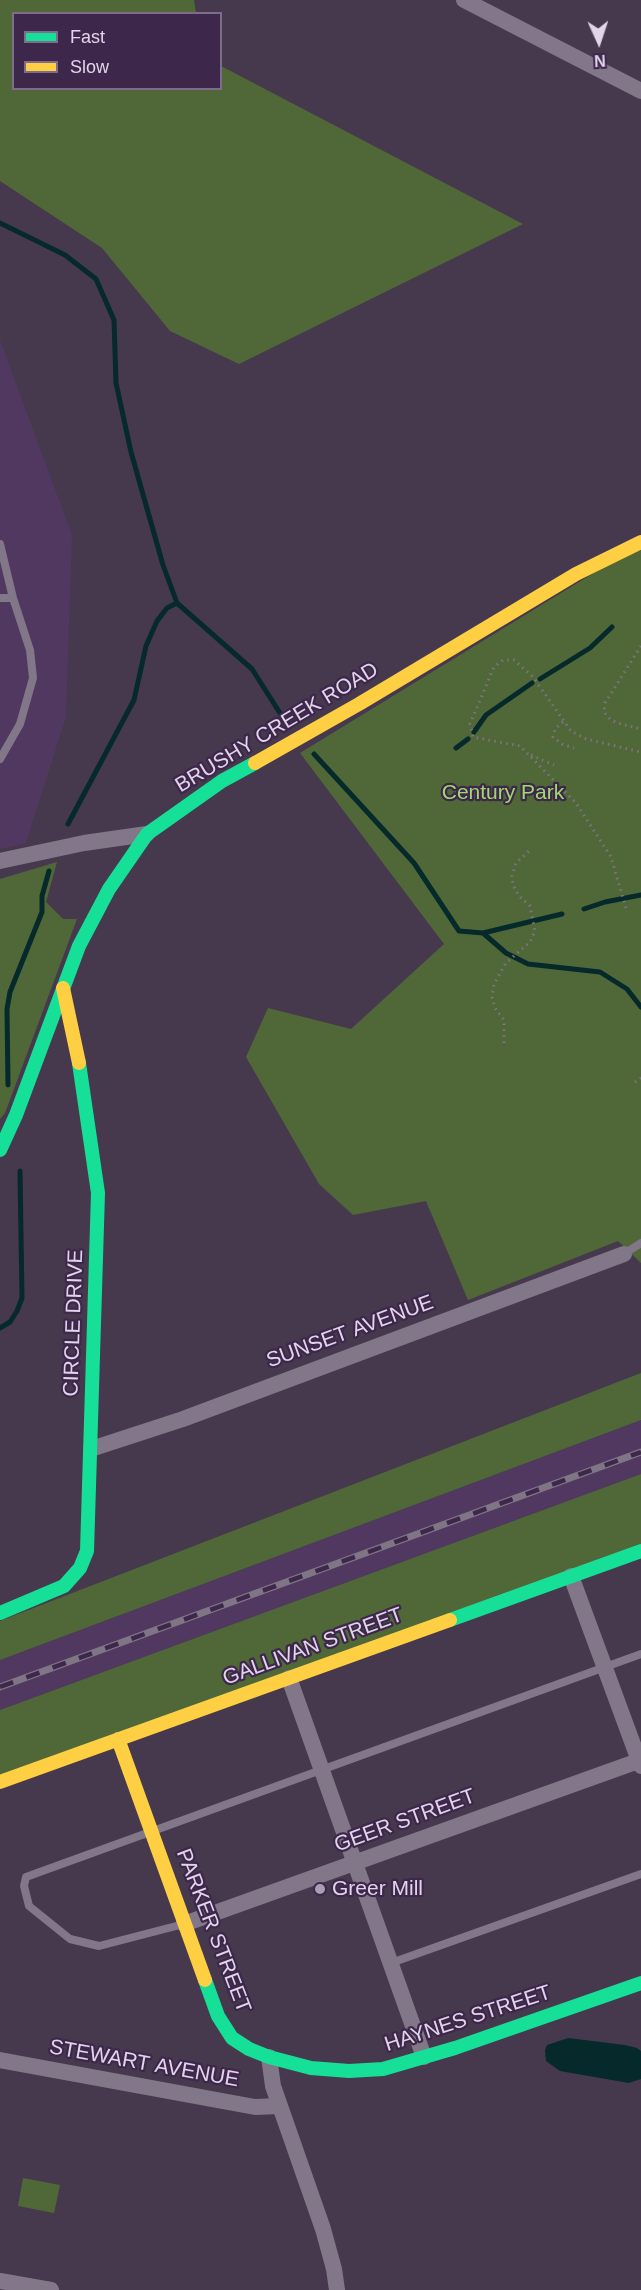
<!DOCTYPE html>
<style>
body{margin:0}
#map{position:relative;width:641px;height:2290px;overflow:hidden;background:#46394e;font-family:Helvetica,sans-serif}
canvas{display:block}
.legend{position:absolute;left:12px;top:12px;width:210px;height:78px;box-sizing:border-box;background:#3d274b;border:2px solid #7f6c8b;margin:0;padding:8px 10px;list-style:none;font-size:18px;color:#e1d4eb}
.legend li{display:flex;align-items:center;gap:12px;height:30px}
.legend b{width:30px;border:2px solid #7f6c8b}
.north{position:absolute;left:569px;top:12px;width:60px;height:60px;-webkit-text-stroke:4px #3d274b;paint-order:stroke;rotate:177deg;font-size:16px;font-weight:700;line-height:24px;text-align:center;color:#e1d4eb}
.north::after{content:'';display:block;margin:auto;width:21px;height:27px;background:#e1d4eb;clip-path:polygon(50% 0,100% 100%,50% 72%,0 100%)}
</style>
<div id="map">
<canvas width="641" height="2290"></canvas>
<ul class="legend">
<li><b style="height:8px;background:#16e098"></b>Fast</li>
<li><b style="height:8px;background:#ffcf43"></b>Slow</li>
</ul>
<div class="north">N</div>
</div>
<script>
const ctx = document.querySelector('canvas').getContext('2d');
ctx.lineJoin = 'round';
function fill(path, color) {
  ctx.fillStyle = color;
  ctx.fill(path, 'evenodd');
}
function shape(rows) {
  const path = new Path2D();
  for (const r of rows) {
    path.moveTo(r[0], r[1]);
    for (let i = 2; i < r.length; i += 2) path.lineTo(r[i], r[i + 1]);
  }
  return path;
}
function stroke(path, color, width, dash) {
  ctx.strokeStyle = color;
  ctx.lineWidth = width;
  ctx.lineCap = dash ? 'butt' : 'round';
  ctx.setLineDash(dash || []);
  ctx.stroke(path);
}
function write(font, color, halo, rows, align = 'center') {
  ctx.font = font + ' Helvetica,sans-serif';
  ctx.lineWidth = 4.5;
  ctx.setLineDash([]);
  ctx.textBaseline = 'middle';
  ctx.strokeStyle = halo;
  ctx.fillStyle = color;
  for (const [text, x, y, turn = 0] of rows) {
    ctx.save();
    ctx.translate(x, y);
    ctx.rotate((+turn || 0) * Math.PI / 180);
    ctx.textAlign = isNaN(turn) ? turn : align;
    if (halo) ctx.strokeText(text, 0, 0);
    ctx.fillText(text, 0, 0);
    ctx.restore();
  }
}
fill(shape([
 [0,340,72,535,66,717,26,843,0,849],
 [641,1420,641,1474,0,1710,0,1660]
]), '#503860');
fill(shape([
 [0,0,194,0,196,13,14,14,14,88,220,88,221,66,523,224,239,364,170,331,102,248,0,181],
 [641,544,641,1263,618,1241,468,1300,426,1201,353,1215,319,1184,246,1057,268,1008,351,1029,444,944,300,753],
 [57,862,46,902,63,919,77,919,5,1113,0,1119,0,879],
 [641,1373,641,1420,0,1660,0,1621],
 [641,1474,641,1551,0,1775,0,1710],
 [23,2178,60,2185,54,2213,18,2206]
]), '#506838');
fill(shape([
 [568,2038,625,2045,637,2048,641,2051,641,2079,629,2083,560,2071,546,2061,545,2050,547,2045]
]), '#062a2b');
stroke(shape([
 [0,223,65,255,96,279,114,320,116,383,131,452,163,565,177,603,252,669,285,721],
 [540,679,590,648,612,627],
 [474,732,486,715,532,683],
 [456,748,468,739],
 [314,754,414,863,459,931,483,933,506,953,528,964,600,972,627,989,641,1007],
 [68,824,134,700,146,646,157,621,167,608,177,603],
 [584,909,605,902,641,895],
 [483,933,562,914],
 [8,1085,7,1009,10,992,42,912,42,896,49,871],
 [0,1328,10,1322,17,1311,22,1298,20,1171]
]), '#062a2b', 5);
stroke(shape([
 [641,646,605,703,604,712,610,719,617,723,641,729],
 [563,722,555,729,553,737,562,744,574,748],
 [531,755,554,765],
 [626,908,611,857,576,803,520,746,473,737,470,724,494,667,503,660,514,660,533,677,571,731,586,739,641,752],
 [504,1043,504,1020,495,1008,492,997,494,984,506,963,530,942,535,931,530,906,519,896,513,885,512,876,516,863,529,851],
 [635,1082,641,1078]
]), '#7d7384', 3, [1.5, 4.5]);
stroke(shape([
 [0,544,13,598,30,650,33,678,20,724,0,759],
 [0,598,13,598],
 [624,1254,641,1243],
 [184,1924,99,1946,70,1939,29,1906,24,1886,26,1877,641,1654],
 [391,1963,641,1874]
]), '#827689', 8);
stroke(shape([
 [464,0,641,91],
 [0,861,84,843,147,834],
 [91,1449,183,1419,624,1254],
 [571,1576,641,1766],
 [289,1678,424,2057],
 [184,1924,641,1760],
 [269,2057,273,2086,323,2229,334,2269,337,2290],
 [0,2060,255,2107,279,2106],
 [0,2281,51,2290]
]), '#827689', 16);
stroke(shape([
 [0,1150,16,1115,79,946,109,889,147,834,222,781,255,763],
 [0,1613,64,1586,80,1568,87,1551,98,1193,79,1063],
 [450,1620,641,1551],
 [205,1980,218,2016,232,2038,249,2049,269,2057,311,2068,349,2071,383,2069,455,2048,641,1983]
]), '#16e098', 14);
stroke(shape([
 [255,763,359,704,576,574,641,542],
 [63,988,79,1063],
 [118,1739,205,1980],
 [0,1782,450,1620]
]), '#ffcf43', 14);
const rail = shape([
 [0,1687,641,1452]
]);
stroke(rail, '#7f7585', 7);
stroke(rail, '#3d274b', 4.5, [14]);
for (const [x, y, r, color] of [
 [320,1889,6,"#ab9eb4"]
]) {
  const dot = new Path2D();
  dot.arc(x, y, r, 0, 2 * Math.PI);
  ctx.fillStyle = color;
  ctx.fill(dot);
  stroke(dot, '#3d274b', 2);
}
write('21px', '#e1d4eb', '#3d274b', [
 ["BRUSHY CREEK ROAD",277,728,-31],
 ["CIRCLE DRIVE",74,1323,-88],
 ["SUNSET AVENUE",350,1332,-20],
 ["GALLIVAN STREET",313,1647,-20],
 ["GEER STREET",405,1821,-20],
 ["PARKER STREET",213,1931,69],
 ["HAYNES STREET",468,2019,-18],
 ["STEWART AVENUE",144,2064,10]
]);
write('21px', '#a3d870', '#3d274b', [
 ["Century Park",503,793]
]);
write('21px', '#e1d4eb', '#3d274b', [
 ["Greer Mill",332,1889]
], 'left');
</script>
